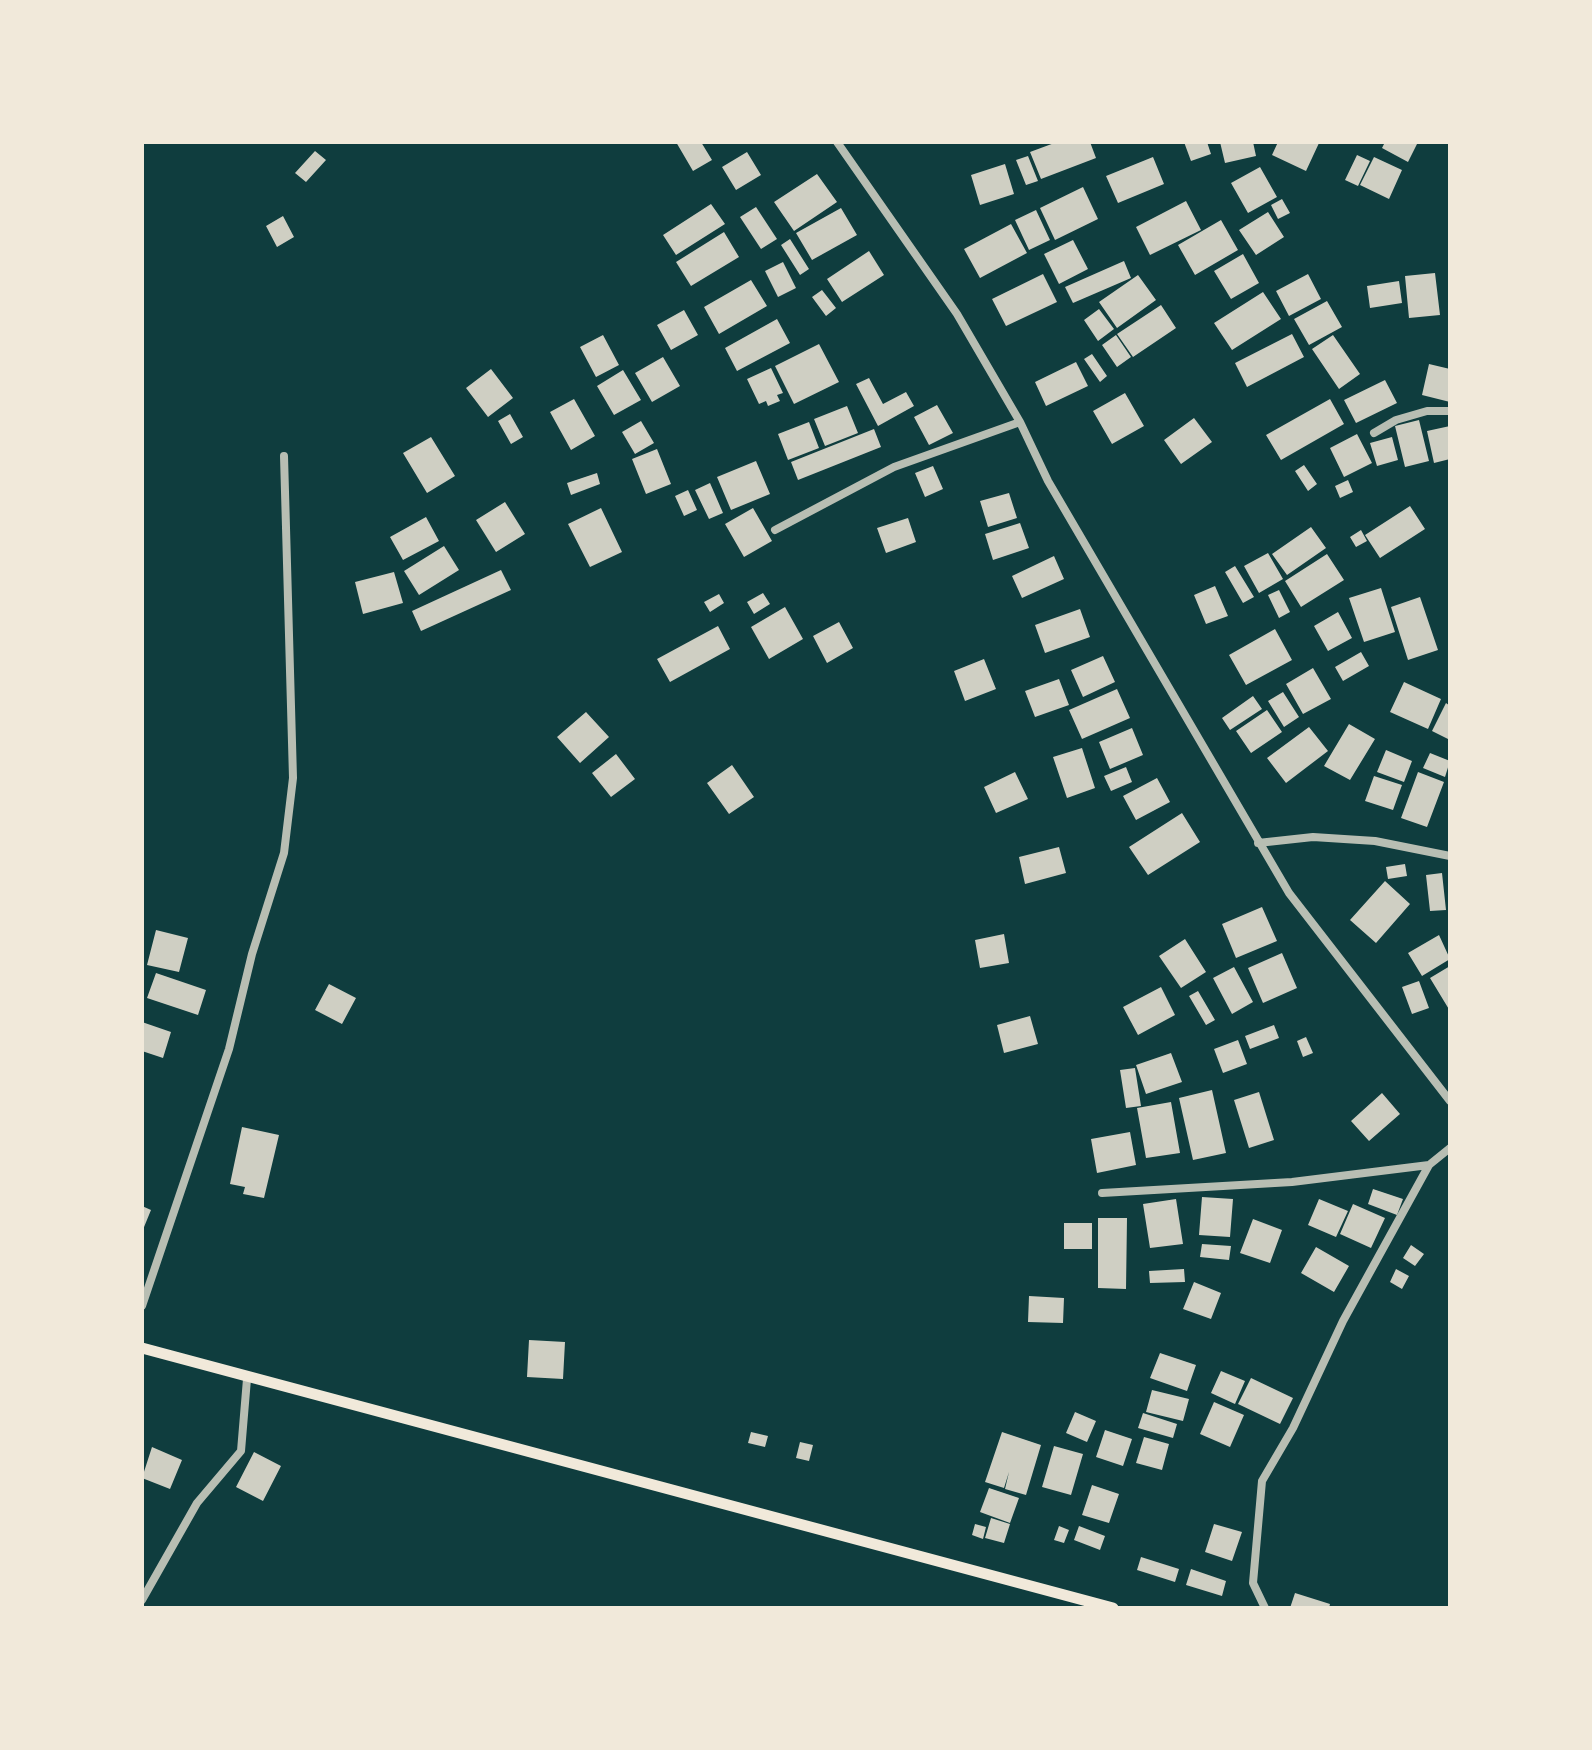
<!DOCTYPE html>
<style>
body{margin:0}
#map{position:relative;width:1592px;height:1750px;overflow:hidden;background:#0f3d3e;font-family:"Titillium Web",sans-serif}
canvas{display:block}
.frame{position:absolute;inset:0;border:144px solid #f1e9da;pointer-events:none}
</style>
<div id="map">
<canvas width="1592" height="1750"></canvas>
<div class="frame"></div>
</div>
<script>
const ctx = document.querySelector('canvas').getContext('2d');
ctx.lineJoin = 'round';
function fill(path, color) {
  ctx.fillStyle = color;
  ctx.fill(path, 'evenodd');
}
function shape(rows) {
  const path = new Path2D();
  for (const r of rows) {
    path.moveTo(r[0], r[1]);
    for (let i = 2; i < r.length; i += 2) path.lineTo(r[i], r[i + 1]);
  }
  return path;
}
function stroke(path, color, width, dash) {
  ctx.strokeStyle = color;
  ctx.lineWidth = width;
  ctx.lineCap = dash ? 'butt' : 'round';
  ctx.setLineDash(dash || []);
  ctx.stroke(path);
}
fill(shape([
 [676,142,701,142,712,160,693,171],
 [1057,142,1090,142,1096,158,1041,179,1030,152],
 [1184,142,1207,142,1211,154,1191,161],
 [1220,142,1253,142,1256,156,1225,163],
 [1278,142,1316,142,1319,143,1306,171,1272,155],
 [1385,142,1418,142,1408,162,1382,148],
 [315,151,326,160,306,182,295,173],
 [747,152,761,175,736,190,722,167],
 [1357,155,1370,161,1358,186,1345,180],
 [1028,156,1038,181,1026,185,1016,160],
 [1153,157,1164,184,1118,203,1106,176],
 [1374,157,1402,170,1389,199,1360,185],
 [1005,164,1014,194,980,205,971,175],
 [1260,167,1277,197,1248,213,1231,183],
 [817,174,837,202,794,231,774,202],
 [1083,187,1098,219,1055,240,1040,208],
 [1282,199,1290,213,1278,219,1271,205],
 [1186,201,1201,230,1150,255,1136,227],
 [711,204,725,224,676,255,663,235],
 [756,207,777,239,761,249,740,217],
 [841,208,857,235,812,260,796,233],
 [1036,210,1050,240,1029,250,1015,220],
 [1268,212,1284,237,1256,255,1239,230],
 [283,216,294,237,277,247,266,226],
 [1221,220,1238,250,1195,275,1178,245],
 [1011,224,1027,253,980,278,964,249],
 [724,232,739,257,691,286,676,262],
 [790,239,809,269,800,275,781,245],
 [1073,240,1088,269,1059,284,1044,254],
 [869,251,884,275,842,302,827,279],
 [1243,254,1259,283,1231,299,1214,271],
 [1124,261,1131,278,1073,303,1065,287],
 [783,262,796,288,778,297,765,271],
 [1435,273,1440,315,1409,318,1405,276],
 [1043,274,1057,302,1006,326,992,299],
 [1308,274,1321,299,1289,316,1276,291],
 [1138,275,1156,300,1117,328,1099,302],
 [751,280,767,306,719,334,704,307],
 [1399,281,1402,303,1370,308,1367,286],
 [822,290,836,308,826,316,812,297],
 [1263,292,1281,319,1232,350,1214,323],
 [1327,301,1342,327,1309,345,1294,319],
 [1161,305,1176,328,1133,357,1117,334],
 [1099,309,1114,329,1098,341,1084,320],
 [684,310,698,335,671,350,657,325],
 [777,319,790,343,737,371,725,348],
 [1292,334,1304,357,1247,387,1235,363],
 [603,335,619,365,596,377,580,347],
 [1116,335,1131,357,1117,367,1102,345],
 [1333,335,1360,374,1339,389,1312,349],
 [819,344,839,382,794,404,775,366],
 [1092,354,1107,376,1100,382,1084,359],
 [663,357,680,386,652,402,635,373],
 [1076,362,1088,386,1046,406,1035,382],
 [1429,364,1450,369,1450,402,1422,395],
 [771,368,783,393,777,395,780,401,768,406,766,401,759,404,747,379],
 [491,369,513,398,488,417,466,388],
 [623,370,641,400,614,415,597,386],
 [869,378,883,404,906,392,914,406,878,426,856,384],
 [1385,380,1397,403,1356,423,1344,400],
 [1125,393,1144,426,1112,444,1093,411],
 [574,399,595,436,571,450,550,412],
 [1330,399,1344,424,1281,460,1266,435],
 [937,405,953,433,929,445,914,417],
 [847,406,858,433,825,446,814,419],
 [510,414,523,437,511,444,498,421],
 [1194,418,1212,442,1181,464,1164,440],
 [1419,420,1429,461,1405,467,1395,426],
 [641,421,654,443,635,454,622,432],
 [809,422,819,448,788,460,778,434],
 [1450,426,1450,459,1434,463,1427,431],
 [874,429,881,447,798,480,791,462],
 [1357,434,1372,463,1344,477,1330,448],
 [431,437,455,476,427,493,403,453],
 [1392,437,1398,460,1377,466,1370,443],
 [657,449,671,484,646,494,632,459],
 [756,461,770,494,731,510,717,477],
 [1304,465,1317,484,1308,491,1295,471],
 [933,466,943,489,925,497,915,473],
 [597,473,600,484,571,495,567,483],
 [1348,480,1353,492,1340,498,1335,486],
 [710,483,723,513,709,519,695,490],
 [688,490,697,510,684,516,675,496],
 [1009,493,1017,518,988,527,980,501],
 [505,502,525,534,496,552,476,520],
 [1410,506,1425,529,1380,558,1365,535],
 [601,508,622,552,590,567,568,524],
 [753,508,772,541,744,557,725,524],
 [426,517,439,541,403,560,390,537],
 [908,518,916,542,886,553,877,528],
 [1020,523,1029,548,993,560,985,534],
 [1311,527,1326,548,1287,575,1272,554],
 [1361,530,1367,541,1356,547,1350,537],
 [444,546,459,570,419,595,404,571],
 [1268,553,1283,579,1259,593,1244,566],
 [1327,554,1344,580,1301,607,1285,581],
 [1054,556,1064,579,1022,598,1012,576],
 [1235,566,1254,597,1243,603,1225,572],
 [501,570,511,590,421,631,412,611],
 [394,572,403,603,363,614,355,582],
 [1215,586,1228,616,1206,624,1194,595],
 [1381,588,1395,632,1364,642,1349,598],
 [1279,590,1290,612,1279,618,1268,595],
 [763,593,770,604,754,614,747,602],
 [719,594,724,603,710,612,704,602],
 [1420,597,1438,650,1408,660,1391,607],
 [785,607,803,639,769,659,751,627],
 [1080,609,1090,637,1045,653,1035,625],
 [1338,612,1352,638,1328,651,1314,626],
 [839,622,853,648,827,663,813,636],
 [718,626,730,649,670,682,657,659],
 [1275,629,1292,660,1246,685,1229,655],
 [1361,652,1369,666,1343,681,1335,667],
 [1103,656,1115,682,1083,697,1071,670],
 [984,659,996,689,965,701,954,671],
 [1313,668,1331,699,1303,714,1286,684],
 [1059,679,1069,705,1035,717,1025,691],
 [1404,682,1441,699,1428,729,1390,712],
 [1117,689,1130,718,1082,739,1069,710],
 [1283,692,1299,717,1284,727,1268,701],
 [1253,696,1262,709,1230,730,1222,718],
 [1446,703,1450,706,1450,740,1432,731],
 [1267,710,1282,732,1251,753,1236,731],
 [586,712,609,737,580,763,557,737],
 [1349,724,1375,739,1350,780,1324,766],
 [1309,727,1328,751,1286,783,1267,758],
 [1132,728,1143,755,1110,769,1099,742],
 [1082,748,1095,788,1067,798,1053,757],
 [1386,750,1412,761,1404,782,1377,772],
 [1430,753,1450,761,1445,777,1423,768],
 [616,754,635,779,611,797,592,773],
 [732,765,754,797,729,814,707,783],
 [1126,767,1132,782,1111,791,1104,776],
 [1015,772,1028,799,996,813,984,787],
 [1418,772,1444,782,1427,827,1401,818],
 [1374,776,1402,785,1393,810,1365,801],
 [1157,778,1170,802,1136,820,1123,796],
 [1182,813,1200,842,1148,875,1129,847],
 [1059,847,1066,873,1025,884,1019,857],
 [1405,864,1407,876,1388,879,1386,867],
 [1442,873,1446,910,1430,911,1426,875],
 [1385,881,1410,904,1376,943,1350,920],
 [1262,907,1277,941,1236,958,1222,924],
 [156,930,188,938,179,972,147,965],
 [1004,934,1009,963,980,968,975,940],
 [1439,935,1450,959,1422,976,1408,953],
 [1185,939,1206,972,1181,988,1159,956],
 [1282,953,1297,988,1263,1003,1248,968],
 [1450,966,1450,1011,1430,978],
 [1234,967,1253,1002,1232,1014,1213,978],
 [156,973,206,990,198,1015,147,998],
 [1419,981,1429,1008,1412,1014,1402,987],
 [329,984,356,998,342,1024,315,1010],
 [1161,987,1175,1015,1138,1035,1123,1007],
 [1198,991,1215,1020,1206,1025,1189,996],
 [1030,1016,1038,1044,1004,1053,997,1025],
 [142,1022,171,1032,163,1058,142,1051],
 [1274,1025,1279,1038,1250,1049,1245,1036],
 [1306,1037,1313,1053,1303,1057,1297,1041],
 [1238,1040,1247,1064,1223,1073,1214,1049],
 [1171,1053,1182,1082,1146,1094,1136,1065],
 [1135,1068,1141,1106,1126,1108,1120,1070],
 [1212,1090,1226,1153,1193,1160,1179,1098],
 [1259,1092,1274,1140,1249,1148,1234,1100],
 [1382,1093,1400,1114,1369,1141,1351,1121],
 [1171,1102,1180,1153,1146,1158,1137,1108],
 [242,1127,279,1135,264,1198,243,1194,245,1187,230,1184],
 [1130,1132,1136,1165,1097,1173,1091,1139],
 [1373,1189,1403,1199,1397,1215,1368,1204],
 [1202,1197,1233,1199,1230,1237,1199,1235],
 [1176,1199,1183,1244,1150,1248,1143,1204],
 [1319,1199,1348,1211,1336,1237,1308,1225],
 [1353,1204,1385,1218,1371,1248,1340,1234],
 [142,1206,151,1210,142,1232],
 [1098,1218,1127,1218,1126,1289,1098,1288],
 [1253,1219,1282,1230,1270,1263,1240,1253],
 [1064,1223,1092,1223,1092,1249,1064,1249],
 [1202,1244,1231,1246,1229,1260,1200,1257],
 [1411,1245,1424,1254,1415,1266,1403,1258],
 [1316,1247,1349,1266,1334,1292,1301,1273],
 [1184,1269,1185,1282,1150,1283,1149,1271],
 [1396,1269,1409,1276,1402,1289,1390,1282],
 [1194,1282,1221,1293,1211,1319,1183,1309],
 [1029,1296,1064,1298,1063,1323,1028,1322],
 [529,1340,565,1342,563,1379,527,1377],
 [1160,1353,1196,1365,1187,1391,1150,1378],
 [1221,1371,1245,1381,1235,1404,1211,1393],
 [1251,1378,1293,1398,1280,1424,1238,1404],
 [1152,1390,1189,1399,1183,1421,1146,1412],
 [1214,1402,1244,1415,1230,1447,1200,1434],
 [1075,1412,1096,1421,1087,1442,1066,1433],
 [1143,1413,1177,1424,1173,1438,1138,1428],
 [1105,1430,1132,1439,1123,1466,1096,1457],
 [751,1432,768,1436,765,1447,748,1443],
 [1002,1432,1041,1445,1026,1495,1005,1489,1009,1472,1004,1488,985,1482],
 [1144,1437,1169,1444,1162,1470,1136,1463],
 [800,1442,813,1445,809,1461,796,1458],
 [1054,1446,1083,1454,1071,1495,1042,1487],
 [152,1447,182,1460,170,1489,142,1478],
 [254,1452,281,1466,263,1501,236,1487],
 [1092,1485,1119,1494,1109,1523,1082,1515],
 [989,1488,1019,1498,1010,1523,980,1512],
 [991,1518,1010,1524,1004,1543,985,1538],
 [975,1524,986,1527,983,1539,972,1535],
 [1214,1524,1242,1532,1232,1561,1205,1552],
 [1059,1526,1069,1530,1064,1543,1054,1540],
 [1079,1526,1105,1536,1100,1550,1074,1540],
 [1141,1557,1179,1569,1175,1582,1137,1570],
 [1191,1569,1226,1581,1222,1596,1186,1585],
 [1295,1593,1330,1604,1329,1608,1290,1608]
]), '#cfcfc3');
stroke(shape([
 [837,142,957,314,1020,422,1048,481,1289,893,1450,1101],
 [1374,433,1396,420,1427,411,1450,411],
 [775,530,894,467,1020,422],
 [1258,843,1313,837,1375,841,1450,856],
 [1102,1193,1292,1182,1429,1165,1450,1148],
 [142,1306,229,1049,252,954,284,853,293,778,284,456],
 [142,1600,197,1503,241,1451,247,1379],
 [1265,1608,1253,1583,1262,1481,1293,1428,1343,1321,1429,1165]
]), '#b8beb3', 8);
stroke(shape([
 [142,1348,1113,1608]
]), '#f1e9da', 11);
</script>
